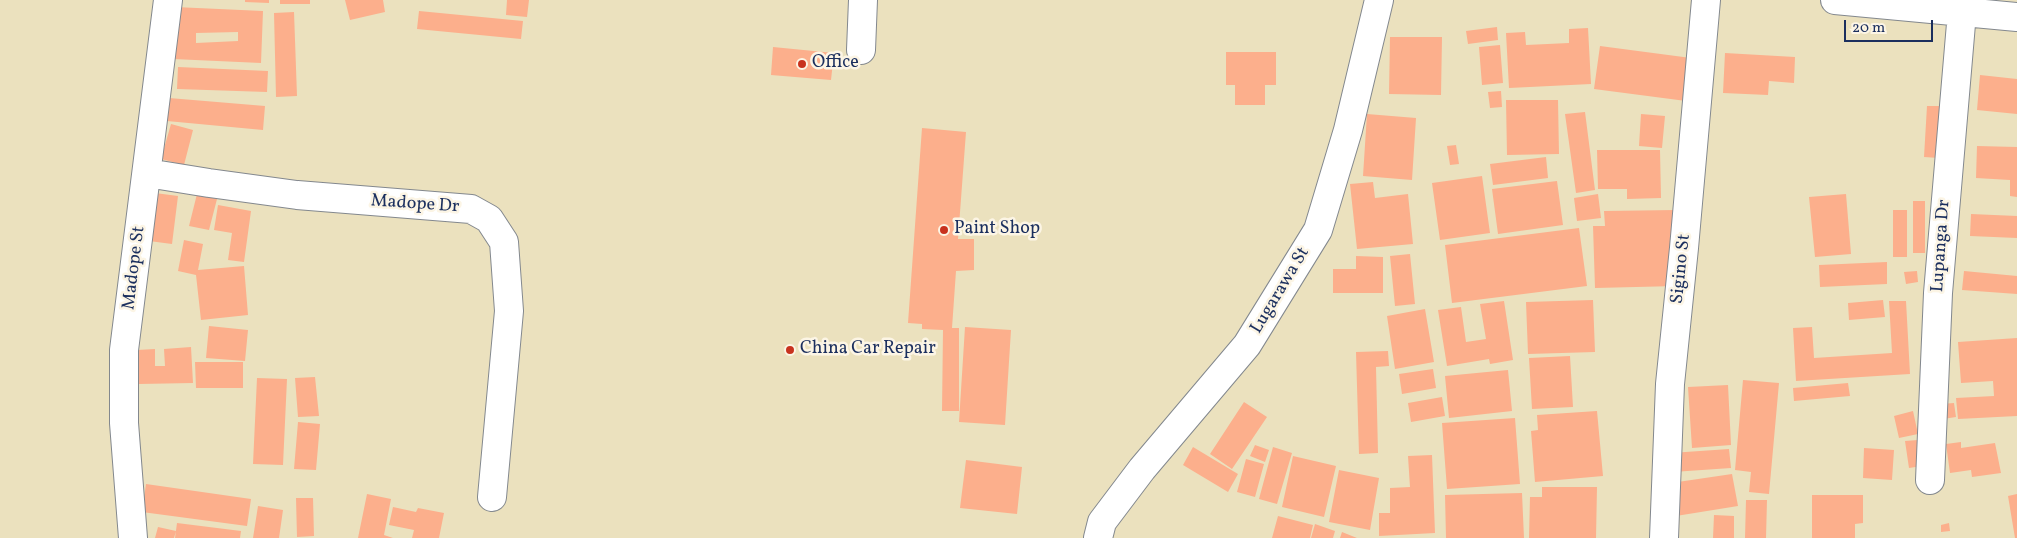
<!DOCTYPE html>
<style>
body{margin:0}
#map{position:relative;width:2017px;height:538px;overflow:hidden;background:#ebe1be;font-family:Vollkorn,serif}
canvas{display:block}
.scale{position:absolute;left:1844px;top:20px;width:89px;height:22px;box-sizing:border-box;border:2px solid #1b2f5e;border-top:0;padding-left:6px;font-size:15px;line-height:18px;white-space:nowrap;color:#1b2f5e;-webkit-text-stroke:4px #fcf5e5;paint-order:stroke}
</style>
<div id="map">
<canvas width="2017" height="538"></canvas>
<div class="scale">20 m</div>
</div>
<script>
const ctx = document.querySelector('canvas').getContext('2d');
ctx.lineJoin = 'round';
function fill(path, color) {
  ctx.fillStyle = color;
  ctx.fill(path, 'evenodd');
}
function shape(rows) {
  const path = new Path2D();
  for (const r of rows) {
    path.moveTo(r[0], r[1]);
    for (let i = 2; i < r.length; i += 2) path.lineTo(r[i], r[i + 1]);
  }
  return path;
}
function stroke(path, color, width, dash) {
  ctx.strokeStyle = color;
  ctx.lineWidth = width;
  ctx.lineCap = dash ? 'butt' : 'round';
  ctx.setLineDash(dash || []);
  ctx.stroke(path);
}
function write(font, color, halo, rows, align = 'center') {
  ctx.font = font + ' Vollkorn,serif';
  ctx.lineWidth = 5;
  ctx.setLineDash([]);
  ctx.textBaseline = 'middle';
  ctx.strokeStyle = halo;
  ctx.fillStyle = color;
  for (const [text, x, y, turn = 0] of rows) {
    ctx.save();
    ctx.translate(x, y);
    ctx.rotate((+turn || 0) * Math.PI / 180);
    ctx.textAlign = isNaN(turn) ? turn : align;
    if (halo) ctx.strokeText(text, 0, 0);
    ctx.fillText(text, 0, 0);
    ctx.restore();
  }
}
fill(shape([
 [245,0,269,0,269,3,245,2],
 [280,0,310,0,310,4,280,4],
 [345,0,383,0,385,12,350,20],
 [507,0,529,0,527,17,506,15],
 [175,7,263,11,261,63,173,59],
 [238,32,238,41,196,43,196,33],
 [419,11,523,21,521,39,417,29],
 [294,12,297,96,276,97,274,13],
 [1497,27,1498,40,1468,44,1466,31],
 [1588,28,1591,84,1509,88,1506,33,1525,32,1526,45,1569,43,1569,29],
 [1390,37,1442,37,1441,95,1389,94],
 [1500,45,1503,83,1482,85,1479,47],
 [1600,46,1691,58,1686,101,1594,89],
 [773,47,834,53,831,80,771,75],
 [1226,52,1276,52,1276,85,1265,85,1265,105,1235,105,1235,85,1226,85],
 [1725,53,1795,57,1794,83,1769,81,1768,95,1723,93],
 [178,67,268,71,267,92,177,89],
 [1980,75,2017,79,2017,114,1977,110],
 [1501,91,1502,107,1490,108,1488,92],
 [169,98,265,106,263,130,167,121],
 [1506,100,1558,100,1559,154,1507,155],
 [1927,106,1941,106,1939,158,1924,157],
 [1585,112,1595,190,1576,193,1565,114],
 [1367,114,1416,118,1412,180,1363,176],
 [1641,114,1665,116,1662,148,1639,146],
 [171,124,193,130,184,165,161,159],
 [922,128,966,132,958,239,974,239,974,270,956,271,952,328,959,328,959,411,942,411,943,330,922,329,922,324,908,323],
 [1456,145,1459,164,1450,165,1447,146],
 [1977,146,2017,147,2017,197,2010,196,2010,180,1976,178],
 [1597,150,1660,150,1661,198,1627,199,1627,189,1598,189],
 [1546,157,1548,178,1493,185,1490,164],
 [1482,176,1490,233,1440,240,1432,183],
 [1557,181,1563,225,1498,234,1492,189],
 [1373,182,1375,198,1408,194,1413,244,1357,249,1350,184],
 [155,193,178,196,172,244,149,241],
 [197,194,217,199,209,230,189,226],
 [1598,194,1601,218,1577,221,1574,198],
 [1846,194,1851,254,1815,257,1809,197],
 [1913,201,1925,201,1925,253,1913,253],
 [218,205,251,211,244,262,228,260,232,233,214,230],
 [1676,210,1677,286,1595,288,1593,226,1605,226,1604,211],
 [1893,210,1907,210,1907,257,1893,257],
 [1971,214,2017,216,2017,238,1970,236],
 [1579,228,1587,286,1452,303,1445,245],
 [184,240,203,244,198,270,244,266,248,315,201,320,196,275,178,271],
 [1410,254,1415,304,1395,306,1390,256],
 [1356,256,1383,257,1383,293,1333,293,1333,269,1356,269],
 [1887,262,1887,284,1820,287,1819,265],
 [1917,271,1918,282,1906,284,1904,272],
 [1964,271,2017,276,2017,294,1962,290],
 [1593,300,1595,352,1528,354,1526,302],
 [1883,300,1885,317,1849,320,1848,303],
 [1504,301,1513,360,1490,364,1489,359,1447,366,1438,310,1461,307,1466,342,1486,339,1480,304],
 [1889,301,1906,301,1910,374,1796,381,1793,328,1812,327,1814,358,1892,353],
 [1425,309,1434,362,1395,369,1387,316],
 [209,326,248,330,245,361,206,358],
 [965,327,1011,330,1005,425,959,422],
 [2017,338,2017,416,1958,419,1956,398,1994,396,1993,381,1961,383,1958,342],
 [191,347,193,383,139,384,137,350,155,349,155,366,165,366,164,349],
 [1388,351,1389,366,1376,367,1378,453,1359,454,1356,352],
 [1570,356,1573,407,1532,409,1529,358],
 [195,362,243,362,243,388,196,388],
 [1433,369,1436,388,1402,394,1399,374],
 [1508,370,1512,411,1449,418,1445,376],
 [315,377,319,416,298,417,295,378],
 [257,378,287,379,283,465,253,464],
 [1743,380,1779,383,1769,494,1749,492,1751,472,1735,470],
 [1848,383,1850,396,1794,401,1793,388],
 [1728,385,1731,445,1692,448,1688,387],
 [1442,397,1445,416,1411,422,1408,403],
 [1244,402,1267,417,1232,469,1210,454],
 [1954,403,1956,417,1943,419,1941,404],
 [1597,411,1603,476,1535,482,1531,431,1538,430,1537,415],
 [1913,411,1918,434,1899,438,1894,416],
 [1515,418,1520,484,1447,489,1442,423],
 [298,422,320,424,316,470,294,469],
 [1918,440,1922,466,1909,468,1905,441],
 [1961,442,1961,448,1995,443,2001,473,1972,477,1971,470,1950,473,1946,444],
 [1255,445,1269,450,1265,462,1250,456],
 [1193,447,1238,474,1228,492,1183,465],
 [1273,447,1292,453,1277,504,1259,499],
 [1864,448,1894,450,1892,480,1863,478],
 [1729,449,1731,468,1673,472,1671,453],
 [1432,455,1435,533,1379,536,1379,513,1390,513,1390,488,1410,487,1408,456],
 [1293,456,1336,466,1324,517,1282,507],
 [1246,459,1264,464,1255,497,1237,492],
 [966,460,1022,467,1017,514,960,508],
 [1339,470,1379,478,1370,530,1329,522],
 [1732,474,1738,506,1676,516,1671,483],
 [146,484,251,499,247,526,142,512],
 [1542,487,1597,487,1596,538,1529,538,1530,497,1542,497],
 [1522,493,1524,538,1446,538,1445,495],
 [367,494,391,499,384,535,393,538,358,538],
 [2017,494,2017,538,2015,538,2008,496],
 [1812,495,1863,495,1863,523,1855,524,1855,538,1812,538],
 [296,498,313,498,314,536,297,537],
 [1746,500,1767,500,1766,538,1745,538],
 [258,506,283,510,279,538,253,538],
 [393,507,416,512,418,508,444,513,439,538,412,538,414,530,389,525],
 [1714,515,1734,516,1734,538,1713,538],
 [1278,516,1313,525,1310,538,1272,538],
 [177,523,241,531,240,538,175,538],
 [1949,523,1950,531,1941,532,1941,525],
 [1315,524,1335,531,1333,538,1311,538],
 [158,527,176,531,174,538,155,538],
 [1342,532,1357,538,1340,538]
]), '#fcaf8c');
const minor = shape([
 [1835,0,2017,17],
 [861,50,863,0],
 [147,173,209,183,297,195,471,209,489,219,504,242,509,311,492,497],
 [1930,480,1938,293,1962,12],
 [133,538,124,423,124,350,168,0],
 [1098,538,1102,522,1142,469,1247,345,1318,230,1348,130,1379,0],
 [1664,538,1670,384,1684,248,1706,0]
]);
stroke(minor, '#83888e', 30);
stroke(minor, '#fff', 28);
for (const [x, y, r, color] of [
 [802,64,5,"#c8321e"],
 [944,230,5,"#c8321e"],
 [790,350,5,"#c8321e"]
]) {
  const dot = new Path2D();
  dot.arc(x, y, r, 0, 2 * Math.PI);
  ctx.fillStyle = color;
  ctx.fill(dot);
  stroke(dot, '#fcf5e5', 2);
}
write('18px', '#1b2f5e', '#fcf5e5', [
 ["Office",812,64],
 ["Paint Shop",954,230],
 ["China Car Repair",800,350]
], 'left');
write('18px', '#1b2f5e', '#fcf5e5', [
 ["Madope Dr",415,205,4],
 ["Lupanga Dr",1942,246,-86],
 ["Madope St",135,268,-83],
 ["Sigino St",1682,269,-84],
 ["Lugarawa St",1281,291,-59]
]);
</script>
